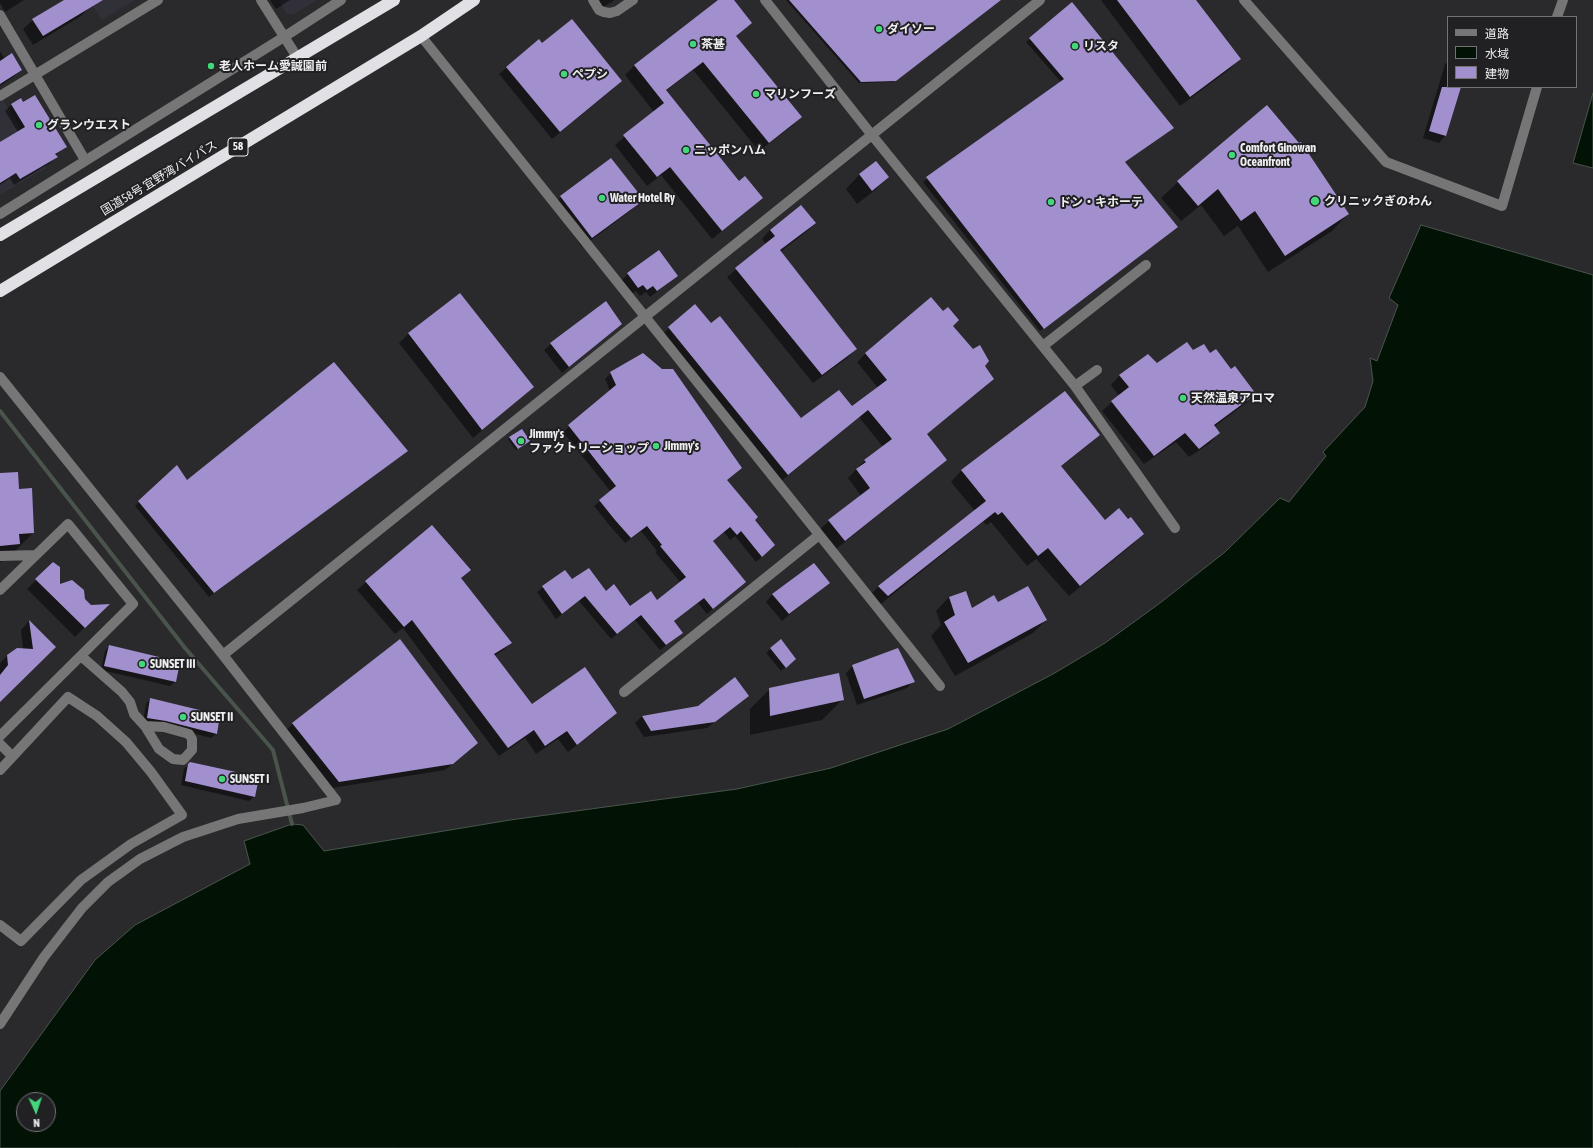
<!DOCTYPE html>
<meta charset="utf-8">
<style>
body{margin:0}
#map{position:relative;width:1593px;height:1148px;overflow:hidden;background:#2a2a2d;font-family:"Asap Condensed","Noto Sans JP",sans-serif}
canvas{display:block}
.legend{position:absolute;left:1447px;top:16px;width:130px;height:72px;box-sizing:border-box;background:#212023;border:1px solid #737275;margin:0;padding:5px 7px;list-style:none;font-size:12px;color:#eeeef0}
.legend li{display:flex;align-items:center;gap:8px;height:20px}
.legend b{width:20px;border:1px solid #737275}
.north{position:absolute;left:16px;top:1092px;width:40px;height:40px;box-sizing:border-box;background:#212023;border:1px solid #737275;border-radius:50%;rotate:177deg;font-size:11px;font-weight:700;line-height:16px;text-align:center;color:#eeeef0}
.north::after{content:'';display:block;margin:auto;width:14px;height:18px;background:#43d77b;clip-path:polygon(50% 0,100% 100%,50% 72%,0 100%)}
</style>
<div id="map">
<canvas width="1593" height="1148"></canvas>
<ul class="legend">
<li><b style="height:5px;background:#767677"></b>道路</li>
<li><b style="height:11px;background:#021306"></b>水域</li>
<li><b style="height:11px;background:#a28fce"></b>建物</li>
</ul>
<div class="north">N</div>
</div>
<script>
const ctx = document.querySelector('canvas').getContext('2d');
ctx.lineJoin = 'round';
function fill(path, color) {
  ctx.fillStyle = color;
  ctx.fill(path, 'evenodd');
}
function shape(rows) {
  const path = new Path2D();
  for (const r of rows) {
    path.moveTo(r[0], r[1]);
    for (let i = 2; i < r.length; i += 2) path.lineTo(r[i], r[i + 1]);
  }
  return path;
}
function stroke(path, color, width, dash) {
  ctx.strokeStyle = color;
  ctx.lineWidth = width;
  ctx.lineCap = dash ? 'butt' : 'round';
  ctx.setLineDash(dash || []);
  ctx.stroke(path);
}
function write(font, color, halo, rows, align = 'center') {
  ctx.font = font + ' "Asap Condensed","Noto Sans JP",sans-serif';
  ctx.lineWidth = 4;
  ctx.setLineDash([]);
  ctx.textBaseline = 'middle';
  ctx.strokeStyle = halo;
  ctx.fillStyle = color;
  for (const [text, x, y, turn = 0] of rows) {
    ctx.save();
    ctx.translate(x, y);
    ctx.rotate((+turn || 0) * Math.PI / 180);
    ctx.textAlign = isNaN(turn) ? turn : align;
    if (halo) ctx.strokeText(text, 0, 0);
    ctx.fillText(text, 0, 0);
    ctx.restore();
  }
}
fill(shape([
 [89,0,135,0,102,20],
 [278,0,317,0,293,15,287,14],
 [3,100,46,168,0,195,0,102]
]), '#312f38');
const water = shape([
 [1593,93,1593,168,1573,163,1593,93],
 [1421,225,1593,275,1593,1148,0,1148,0,1091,95,960,135,925,250,864,244,841,292,824,303,825,324,851,510,820,737,789,831,768,948,729,1053,674,1105,643,1160,603,1225,552,1280,498,1289,502,1326,456,1323,452,1365,407,1373,381,1370,358,1377,361,1398,305,1389,298,1421,225],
 [24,1100,48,1100,48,1124,24,1124,24,1100]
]);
fill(water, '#021306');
stroke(water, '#49554c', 1);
fill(shape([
 [0,0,24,0,5,12,0,3],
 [66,0,87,0,91,6,81,16,33,45,23,29,33,20],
 [270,0,290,0,276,9],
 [598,0,615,0,603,7],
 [720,0,732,0,751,23,735,37,800,117,792,126,759,151,693,70,666,91,739,182,761,198,752,207,712,239,661,175,647,186,615,145,654,112,625,75,634,66],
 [786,0,1000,0,893,82,859,83],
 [1101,0,1194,0,1239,59,1230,69,1180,106],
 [1072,3,1173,128,1124,163,1173,230,1040,331,923,182,1061,82,1026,42],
 [539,41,542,44,614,88,552,139,499,74],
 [0,51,5,59,21,70,12,78,0,86],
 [1448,61,1448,87,1460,87,1445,136,1439,143,1423,138,1445,64],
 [20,100,66,146,55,155,56,157,50,163,14,185,10,178,0,185,0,143,18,132,5,111,11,105],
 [1267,106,1348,214,1332,231,1268,272,1238,226,1224,236,1201,205,1181,221,1161,198,1178,182],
 [611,159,642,199,633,209,582,247,552,206,561,197],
 [876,162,887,177,874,191,857,204,846,189,859,175],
 [815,223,806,232,780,252,856,349,847,358,813,383,727,277,766,244,762,239,770,230],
 [628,274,677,276,650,297,646,292,640,296,636,291,631,294,621,281],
 [460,294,533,387,473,438,399,343,408,334],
 [621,323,562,373,544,350,551,344],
 [952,326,993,379,984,388,926,434,945,460,937,468,836,549,820,529,829,521,861,496,848,478,865,460,883,447,859,417,779,483,660,336,669,328,801,419,852,407,878,388,857,362,866,353],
 [1193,352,1209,354,1231,370,1255,394,1246,403,1214,427,1219,433,1210,443,1189,457,1176,442,1144,464,1102,411,1119,396,1111,385,1120,375,1157,365],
 [611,373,726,480,754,520,768,551,756,562,735,536,730,540,724,532,712,542,739,587,707,614,698,603,673,622,682,633,660,650,635,620,611,639,579,601,556,619,537,592,564,571,572,580,606,592,630,608,657,601,681,583,655,552,657,551,641,531,625,543,610,526,594,506,611,492,563,432,610,391,605,379],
 [1065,392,1099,435,1088,445,1060,467,1105,522,1127,520,1142,534,1132,545,1069,596,1036,559,1027,566,991,522,987,525,983,522,877,607,868,597,879,586,975,511,951,482,961,471],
 [510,437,527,442,516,450,508,439],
 [407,451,209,597,135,506,139,502,187,482],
 [0,474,18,490,33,533,13,553,9,553,0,563],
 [432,526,469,570,460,579,511,643,502,651,494,656,532,705,615,713,607,722,568,752,558,739,536,754,525,738,499,756,403,628,395,634,357,590],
 [53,563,59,585,84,599,90,606,107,605,75,637,27,589],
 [814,565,828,583,782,621,766,602,772,595],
 [949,597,971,609,997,603,1046,620,1033,633,955,676,931,636,941,625,936,611],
 [29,621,55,647,0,701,0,663,8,655,23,649,21,630],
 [109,646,175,682,170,686,101,670,105,651],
 [771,648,791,663,781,671,766,653],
 [853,666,913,681,907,688,857,705,846,673],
 [770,689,842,700,822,720,750,735,750,709],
 [747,696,707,728,644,737,635,723,642,716,698,707],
 [150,699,219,716,216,734,211,738,161,725,143,722,146,704],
 [293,724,470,750,445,770,332,788,286,730],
 [190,763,257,778,254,797,249,801,181,785,184,769]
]), '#0007');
stroke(shape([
 [0,411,185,648,273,750,292,824]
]), '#49554c', 4);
fill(shape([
 [64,0,103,0,43,36,32,19],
 [718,0,734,0,752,23,736,36,802,117,769,143,703,62,666,90,739,181,745,176,763,198,722,231,670,167,657,177,623,135,664,103,634,65],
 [789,0,1001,0,896,81,861,82],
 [1117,0,1196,0,1241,59,1190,97],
 [1072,2,1174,128,1125,162,1178,227,1044,329,926,177,1064,79,1029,38],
 [572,19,622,81,560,132,506,67,539,39,542,43],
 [12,53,22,70,0,84,0,61],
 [1442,87,1461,87,1446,136,1429,131],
 [35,95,67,147,55,154,58,157,20,179,16,173,0,183,0,142,25,127,11,104,21,98,23,102],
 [1267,105,1299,143,1301,142,1349,214,1285,256,1255,211,1241,221,1218,189,1198,206,1177,181],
 [611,158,644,200,592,238,560,196],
 [876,161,889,177,872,191,859,174],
 [801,205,816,223,780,250,857,349,822,375,735,268,775,236,770,230],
 [659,250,678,276,657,291,653,286,647,290,643,285,638,288,627,273],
 [460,293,534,387,482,430,408,333],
 [931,297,943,311,948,307,959,320,953,326,973,349,980,345,989,361,985,366,994,379,927,434,947,460,845,541,828,520,870,488,856,469,866,462,864,460,892,439,868,410,788,475,668,327,695,304,711,323,720,316,801,418,839,390,852,406,887,380,865,353],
 [606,301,622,324,569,367,550,343],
 [1187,342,1193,350,1204,344,1210,353,1216,349,1231,369,1235,366,1256,394,1214,425,1220,433,1199,449,1185,433,1154,456,1111,401,1129,387,1119,375,1148,354,1157,363],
 [643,353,662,369,673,369,742,468,727,480,758,517,755,520,775,545,762,557,741,531,737,535,730,527,713,541,746,582,713,609,704,598,674,621,683,633,666,645,641,615,617,634,585,596,562,614,542,586,565,570,572,579,589,568,606,591,614,584,630,606,651,591,657,600,686,577,660,546,662,545,647,526,631,538,615,520,599,500,616,486,568,425,616,385,610,372],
 [334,362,408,451,214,593,138,501,177,465,187,480],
 [1065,391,1100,435,1061,466,1105,520,1119,508,1128,519,1131,517,1144,534,1080,586,1048,548,1038,556,1002,512,998,515,995,512,888,596,878,586,986,501,961,470],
 [522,429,530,441,518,449,509,437],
 [18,472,19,489,32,488,34,533,19,534,20,544,0,546,0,473],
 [432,525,471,570,461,578,512,643,494,654,532,704,585,667,617,713,577,745,567,731,545,746,534,730,508,748,412,620,404,627,365,581],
 [53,562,60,567,60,584,72,580,84,590,85,599,91,605,110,604,85,628,35,579],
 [814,563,830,583,789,614,772,594],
 [1028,586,1047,620,968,663,944,622,955,615,949,597,966,591,972,608,994,595,998,602],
 [29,620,56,647,0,702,0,675,8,665,7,655,17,648,33,649],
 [400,639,478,743,453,764,339,782,292,723],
 [781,639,796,659,786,668,770,648],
 [109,645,180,662,176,682,104,666],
 [898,648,915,682,864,699,852,665],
 [839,673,844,700,770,716,769,688],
 [735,677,749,696,715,722,651,731,642,716,698,706],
 [150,698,220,715,217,734,166,721,147,718],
 [190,762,259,777,255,797,185,781,188,764]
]), '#a28fce');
stroke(shape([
 [261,0,297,57],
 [593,0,599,10,604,12,610,13,617,11,633,0],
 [765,0,871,134,1075,386,1175,528],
 [1244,0,1386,162,1502,206,1537,87],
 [0,15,85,160],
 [1557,17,1563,0],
 [421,36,940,686],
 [0,96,158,0],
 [0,214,284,37,341,0],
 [1043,346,1146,265],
 [0,377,223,655,336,800,303,808,238,819,183,837,140,859,108,882,82,908,44,957,0,1024],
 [1075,386,1097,370],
 [0,556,36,555],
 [0,590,68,524,133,604,0,736],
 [223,655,1040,0],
 [81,656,122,692,130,702,134,714,145,726,164,727,189,734,192,739,192,750,183,760,173,759,159,749,145,726],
 [624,692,819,535],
 [0,744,12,756],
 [0,770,68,697,97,716,126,742,151,772,182,815,131,844,81,880,21,941,0,925]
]), '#767677', 10);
stroke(shape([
 [0,235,394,0],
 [0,291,421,36,474,0]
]), '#e1e0e4', 12);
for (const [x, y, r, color] of [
 [879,29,4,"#43d77b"],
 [693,44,4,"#43d77b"],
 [1075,46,4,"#43d77b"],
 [211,66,4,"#43d77b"],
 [564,74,4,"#43d77b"],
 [756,94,4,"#43d77b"],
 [39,125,4,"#43d77b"],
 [686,150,4,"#43d77b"],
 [1232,155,4,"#43d77b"],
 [602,198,4,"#43d77b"],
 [1315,201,5,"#43d77b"],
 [1051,202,4,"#43d77b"],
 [1183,398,4,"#43d77b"],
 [521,441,4,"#43d77b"],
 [656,446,4,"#43d77b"],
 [142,664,4,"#43d77b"],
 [183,717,4,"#43d77b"],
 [222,779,4,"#43d77b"]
]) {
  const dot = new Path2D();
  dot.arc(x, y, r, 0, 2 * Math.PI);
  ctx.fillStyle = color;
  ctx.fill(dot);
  stroke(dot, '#212023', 1.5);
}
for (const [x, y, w] of [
 [238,147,20]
]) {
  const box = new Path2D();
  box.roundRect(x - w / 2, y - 9, w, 18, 3);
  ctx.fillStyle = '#212023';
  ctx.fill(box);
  stroke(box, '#eeeef0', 1);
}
write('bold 11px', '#eeeef0', null, [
 ["58",238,147]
]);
write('bold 12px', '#eeeef0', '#212023', [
 ["ダイソー",887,29],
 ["茶甚",701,44],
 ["リスタ",1083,46],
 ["老人ホーム愛誠園前",219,66],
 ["ペプシ",572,74],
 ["マリンフーズ",764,94],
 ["グランウエスト",47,125],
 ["Comfort Ginowan",1240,148],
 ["Oceanfront",1240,162],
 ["ニッポンハム",694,150],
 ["Water Hotel Ry",610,198],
 ["クリニックぎのわん",1324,201],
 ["ドン・キホーテ",1059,202],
 ["天然温泉アロマ",1191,398],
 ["Jimmy's",529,434],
 ["ファクトリーショップ",529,448],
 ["Jimmy's",664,446],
 ["SUNSET III",150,664],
 ["SUNSET II",191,717],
 ["SUNSET I",230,779]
], 'left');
write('12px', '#eeeef0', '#212023', [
 ["国道58号 宜野湾バイパス",159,178,-31]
]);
</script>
